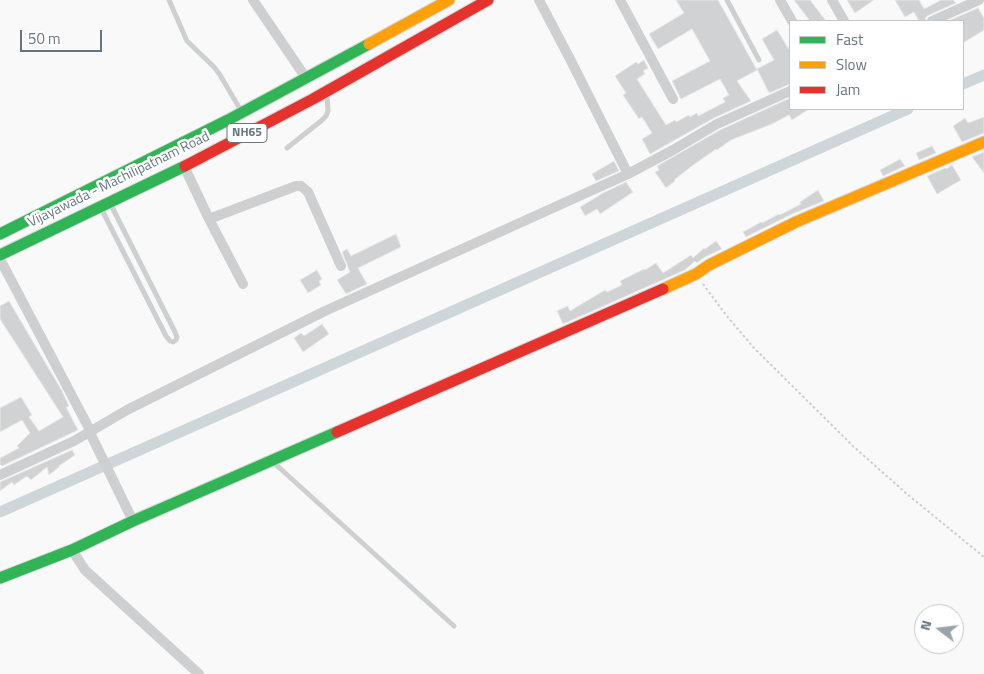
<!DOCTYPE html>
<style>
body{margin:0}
#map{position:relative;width:984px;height:674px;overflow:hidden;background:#f9f9f9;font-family:"Titillium Web",sans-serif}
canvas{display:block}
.legend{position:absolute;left:789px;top:20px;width:175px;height:90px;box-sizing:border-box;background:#fff;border:1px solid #c1c8cd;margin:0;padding:6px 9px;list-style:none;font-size:15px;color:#657683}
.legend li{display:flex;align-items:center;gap:10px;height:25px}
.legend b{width:25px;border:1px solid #c1c8cd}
.north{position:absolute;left:914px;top:604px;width:50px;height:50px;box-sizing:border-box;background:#fff;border:1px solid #c1c8cd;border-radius:50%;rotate:285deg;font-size:14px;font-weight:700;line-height:20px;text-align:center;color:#657683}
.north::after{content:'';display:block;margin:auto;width:18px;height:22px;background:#99a4ac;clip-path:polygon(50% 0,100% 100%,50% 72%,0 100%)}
.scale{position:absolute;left:20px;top:30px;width:82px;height:22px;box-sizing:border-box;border:2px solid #657683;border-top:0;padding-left:6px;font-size:15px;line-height:18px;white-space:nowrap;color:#657683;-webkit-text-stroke:4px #fff;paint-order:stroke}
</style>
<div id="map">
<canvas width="984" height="674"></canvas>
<ul class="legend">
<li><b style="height:6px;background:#30b455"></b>Fast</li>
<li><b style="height:6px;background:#ff9f0a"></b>Slow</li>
<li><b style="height:6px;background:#e5322d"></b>Jam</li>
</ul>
<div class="north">N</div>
<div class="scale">50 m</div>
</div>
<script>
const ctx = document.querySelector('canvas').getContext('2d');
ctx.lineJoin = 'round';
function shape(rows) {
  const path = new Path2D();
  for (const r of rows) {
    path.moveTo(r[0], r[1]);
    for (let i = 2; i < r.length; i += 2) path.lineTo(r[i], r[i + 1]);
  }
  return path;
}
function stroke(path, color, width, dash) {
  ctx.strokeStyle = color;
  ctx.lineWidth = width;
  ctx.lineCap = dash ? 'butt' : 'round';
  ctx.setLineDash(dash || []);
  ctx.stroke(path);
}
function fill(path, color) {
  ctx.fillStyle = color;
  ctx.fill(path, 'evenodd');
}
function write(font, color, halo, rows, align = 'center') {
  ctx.font = font + ' "Titillium Web",sans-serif';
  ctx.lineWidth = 5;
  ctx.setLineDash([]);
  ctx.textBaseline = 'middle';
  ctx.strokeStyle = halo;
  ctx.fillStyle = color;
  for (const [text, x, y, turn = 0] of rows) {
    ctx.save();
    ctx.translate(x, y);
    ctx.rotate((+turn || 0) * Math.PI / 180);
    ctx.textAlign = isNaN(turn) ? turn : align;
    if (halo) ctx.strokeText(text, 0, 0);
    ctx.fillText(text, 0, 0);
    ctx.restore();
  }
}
stroke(shape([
 [963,84,984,75],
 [0,512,908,109]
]), '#ced6d9', 11);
const building = shape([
 [676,0,718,0,757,70,737,81,751,101,714,118,650,154,642,139,652,133,642,117,639,119,623,95,626,93,615,76,636,62,638,64,644,60,648,68,643,71,645,74,637,79,666,125,675,120,676,122,689,115,690,117,697,113,698,116,725,102,723,98,729,95,720,79,681,99,672,81,710,61,692,29,658,49,649,34,684,13,676,0],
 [794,0,810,0,826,21,810,21,794,0],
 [847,0,874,0,855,13,847,0],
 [895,0,919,0,924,9,941,0,953,0,956,3,929,15,926,17,925,21,919,21,914,12,905,17,895,0],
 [978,8,984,18,984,30,963,43,963,21,948,21,978,8],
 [777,30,790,51,790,84,769,93,757,69,774,60,762,39,777,30],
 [790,98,790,109,809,109,792,120,789,115,772,124,731,140,717,150,716,149,692,166,674,180,675,181,666,188,655,172,659,170,657,166,720,130,790,98],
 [984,117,984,133,962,142,953,126,965,118,968,123,984,117],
 [932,146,936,153,919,160,916,153,932,146],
 [984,152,984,173,972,157,984,152],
 [900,159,905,166,883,176,880,170,900,159],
 [614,161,619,171,596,181,592,174,614,161],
 [952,165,961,180,937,194,927,176,945,168,946,169,952,165],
 [626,182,633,192,600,214,597,209,585,216,580,207,603,193,626,182],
 [818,190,824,201,792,214,746,237,743,232,761,222,762,223,779,214,780,215,801,204,800,202,818,190],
 [396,234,401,247,358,268,367,284,346,294,337,280,350,272,342,252,347,249,351,256,396,234],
 [716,241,722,249,705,257,697,263,695,261,685,270,588,313,563,324,557,311,568,306,570,311,605,290,607,292,622,285,620,281,644,269,645,270,656,263,663,273,691,255,693,258,704,248,705,249,716,241],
 [317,270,322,279,319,281,321,285,308,293,300,280,317,270],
 [9,301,62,391,69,406,66,407,78,430,2,466,0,464,0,458,19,448,17,446,30,433,22,420,0,432,0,408,21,397,32,415,29,417,39,431,63,417,0,319,0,306,9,301],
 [322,324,329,334,303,352,294,338,301,333,304,336,322,324],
 [72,450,75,455,59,466,59,467,49,475,47,467,31,480,27,476,14,485,12,482,0,491,0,482,72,450]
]);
fill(building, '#d0d2d3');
stroke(building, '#e8e8e8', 1);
const fast = shape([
 [0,234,228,120,369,44],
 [0,255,185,166],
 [0,578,72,550,133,521,337,432]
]);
const slow = shape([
 [369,44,449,0],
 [663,289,696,274,709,265,796,222,984,142]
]);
const jam = shape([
 [185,166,313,99,488,0],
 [337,432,663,289]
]);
stroke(fast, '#d5d6d7', 13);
stroke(slow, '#d5d6d7', 13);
stroke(jam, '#d5d6d7', 13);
stroke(shape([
 [703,284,726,315,754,348,854,447,907,494,984,557]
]), '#cbcccd', 2, [2.5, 2.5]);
stroke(shape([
 [169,0,187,41,214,67,220,75,240,109],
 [727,0,759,60],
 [287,148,321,121,326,116,328,111,327,95],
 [102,210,166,336,170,341,173,342,176,340,177,337,174,330,111,205],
 [273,462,454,626]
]), '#cecfd0', 5);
stroke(shape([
 [253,0,306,78],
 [539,0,570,59,628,174],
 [620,0,673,99],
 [780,0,792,21],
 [832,0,844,21],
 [932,21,979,0],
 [184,166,209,219,243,284],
 [209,219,296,186,301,186,308,192,341,266],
 [0,259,91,432,92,437,133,521],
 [0,475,74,441,127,410,325,311,628,174,673,150,717,124,790,91],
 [72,550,85,570,199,674]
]), '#cecfd0', 10);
stroke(fast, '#30b455', 11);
stroke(slow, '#ff9f0a', 11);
stroke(jam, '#e5322d', 11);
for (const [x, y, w] of [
 [247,133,40]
]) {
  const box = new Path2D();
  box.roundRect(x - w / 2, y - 9.5, w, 19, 4);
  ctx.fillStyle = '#fff';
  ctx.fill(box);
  stroke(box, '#657683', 1);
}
write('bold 12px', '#657683', null, [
 ["NH65",247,133]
]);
write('14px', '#657683', '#fff', [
 ["Vijayawada - Machilipatnam Road",119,180,-26]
]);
</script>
